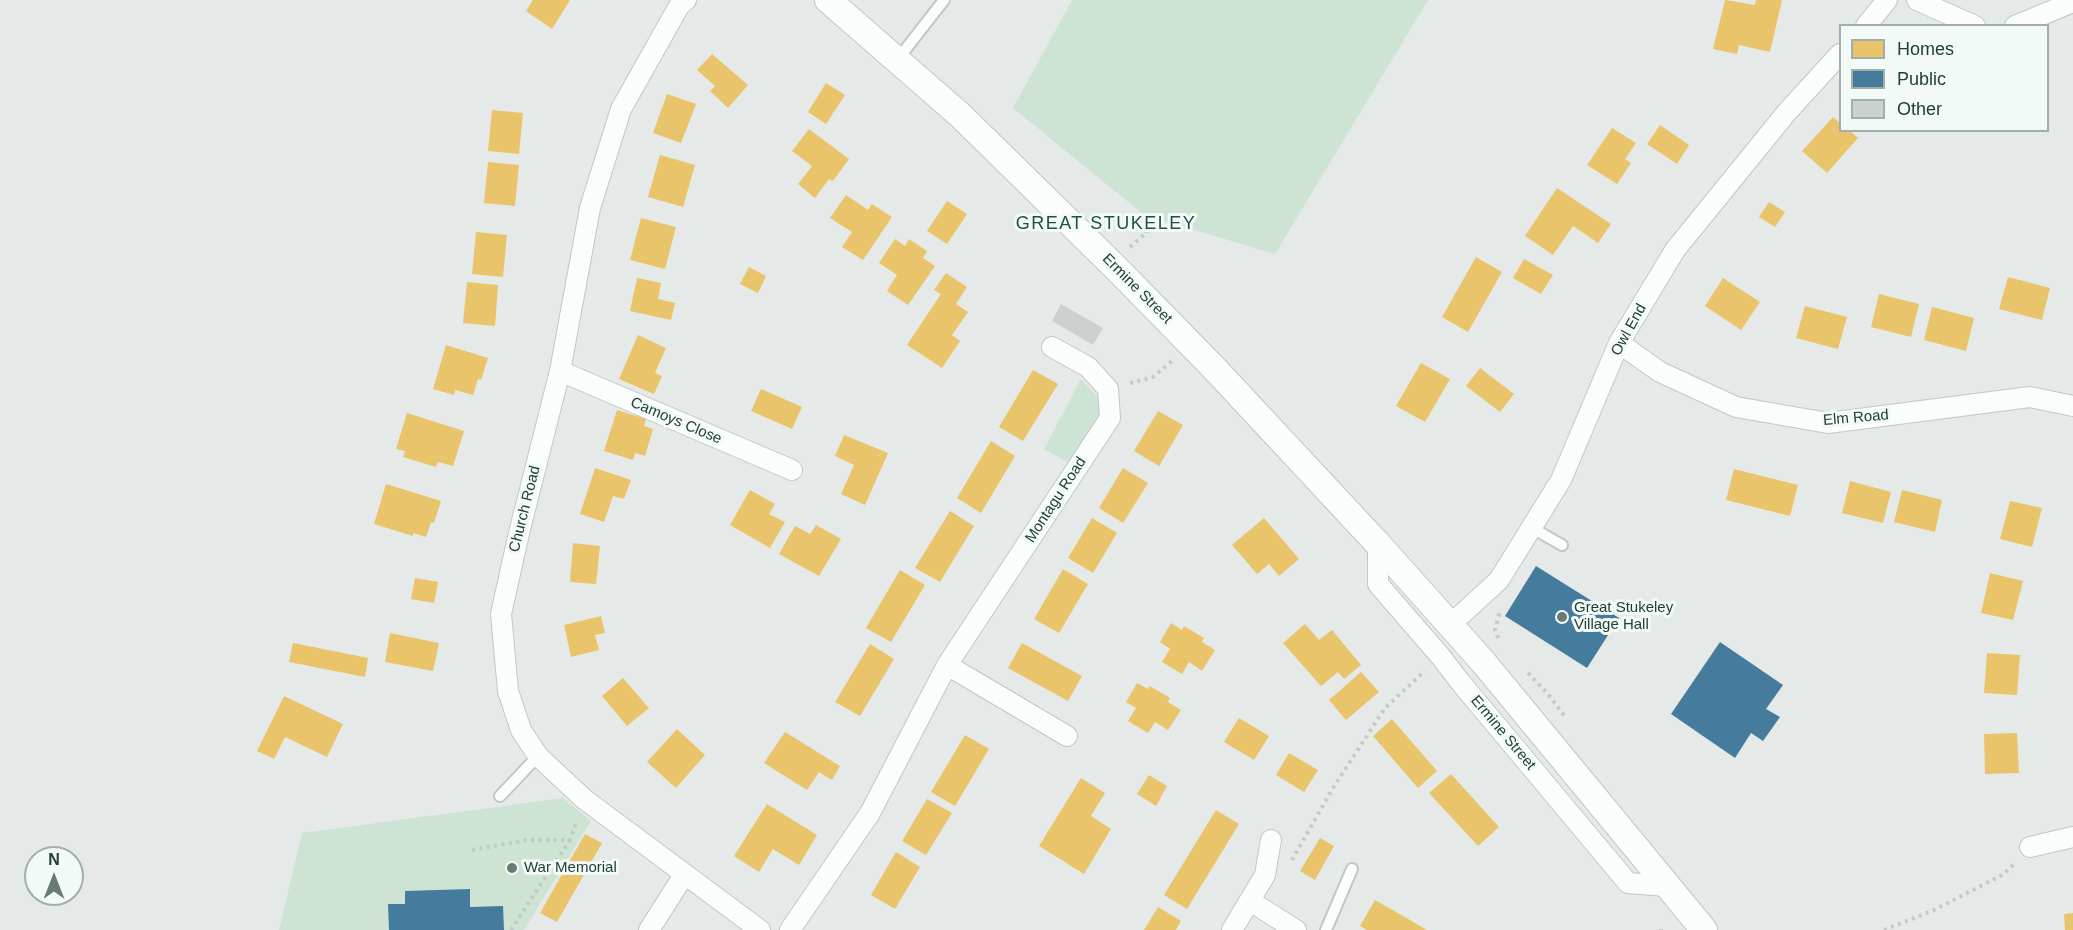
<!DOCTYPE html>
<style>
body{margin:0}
#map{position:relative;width:2073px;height:930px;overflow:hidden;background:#e5eae8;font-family:Helvetica,sans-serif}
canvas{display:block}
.legend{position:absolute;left:1839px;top:24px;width:210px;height:108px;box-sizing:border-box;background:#f3f9f6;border:2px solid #9fafaa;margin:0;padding:8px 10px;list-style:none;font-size:18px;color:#213f37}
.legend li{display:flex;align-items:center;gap:12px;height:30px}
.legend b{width:30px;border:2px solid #9fafaa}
.north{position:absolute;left:24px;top:846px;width:60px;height:60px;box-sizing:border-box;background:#f3f9f6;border:2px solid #9fafaa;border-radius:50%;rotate:0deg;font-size:16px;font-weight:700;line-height:24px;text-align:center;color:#213f37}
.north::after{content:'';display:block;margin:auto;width:21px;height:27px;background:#667b75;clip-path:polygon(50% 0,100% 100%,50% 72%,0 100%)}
</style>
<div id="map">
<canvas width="2073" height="930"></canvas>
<ul class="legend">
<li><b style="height:16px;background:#e9c46a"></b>Homes</li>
<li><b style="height:16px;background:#457b9d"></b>Public</li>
<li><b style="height:16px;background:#ccd1cf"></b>Other</li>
</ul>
<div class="north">N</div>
</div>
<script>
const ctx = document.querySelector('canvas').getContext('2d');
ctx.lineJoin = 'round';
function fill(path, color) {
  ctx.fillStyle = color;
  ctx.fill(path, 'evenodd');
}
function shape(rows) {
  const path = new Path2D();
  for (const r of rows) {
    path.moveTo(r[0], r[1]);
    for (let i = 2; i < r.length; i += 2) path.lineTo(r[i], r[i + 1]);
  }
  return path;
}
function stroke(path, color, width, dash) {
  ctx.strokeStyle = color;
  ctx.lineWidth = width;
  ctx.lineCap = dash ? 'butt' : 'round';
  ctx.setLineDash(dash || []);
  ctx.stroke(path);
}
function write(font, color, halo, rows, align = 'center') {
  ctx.font = font + ' Helvetica,sans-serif';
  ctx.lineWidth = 6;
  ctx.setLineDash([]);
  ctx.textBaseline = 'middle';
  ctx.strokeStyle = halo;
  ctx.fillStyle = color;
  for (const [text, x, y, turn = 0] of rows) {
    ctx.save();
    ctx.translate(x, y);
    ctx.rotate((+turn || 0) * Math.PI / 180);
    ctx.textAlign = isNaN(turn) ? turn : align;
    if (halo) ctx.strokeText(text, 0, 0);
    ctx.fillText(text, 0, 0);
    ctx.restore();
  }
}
fill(shape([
 [1072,0,1428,0,1275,254,1144,215,1013,108],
 [1081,379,1098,397,1100,413,1071,464,1044,449],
 [563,798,591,821,524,930,279,930,302,833]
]), '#cde4d5');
fill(shape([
 [533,0,570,0,552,29,526,11],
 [1725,0,1755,5,1756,0,1782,0,1770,52,1739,45,1737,54,1713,49],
 [712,54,748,85,728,108,710,91,715,86,697,70],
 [826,83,845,95,826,124,808,112],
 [667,94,696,104,681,143,653,133],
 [492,110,523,113,519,154,488,151],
 [1833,117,1840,123,1840,130,1849,130,1858,138,1827,173,1802,151],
 [1660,125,1689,145,1677,164,1647,144],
 [1612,128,1636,143,1625,159,1631,163,1617,184,1587,165],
 [809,129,849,159,833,181,829,179,815,198,798,184,812,166,792,151],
 [660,155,695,165,683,207,648,197],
 [488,162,519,165,515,206,484,203],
 [1557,188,1611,224,1598,243,1573,226,1553,255,1525,236],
 [846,195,868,210,872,204,892,217,863,260,842,247,852,232,830,218],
 [947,201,967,214,947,244,927,231],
 [1769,202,1785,212,1775,227,1759,217],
 [641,218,676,227,665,269,630,260],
 [476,232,507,235,503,277,472,274],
 [895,239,905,246,909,239,927,251,923,258,935,266,908,305,887,291,897,275,879,263],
 [1476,257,1502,272,1468,332,1442,317],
 [1524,259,1553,275,1541,294,1513,278],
 [749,267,766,276,758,293,740,284],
 [946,273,967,287,956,304,968,312,952,335,960,341,942,368,907,345,941,294,934,290],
 [2008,277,2050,288,2042,320,1999,309],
 [637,278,661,283,658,299,675,303,671,320,630,311],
 [1723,278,1760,302,1741,330,1705,306],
 [467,282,498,285,495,326,463,323],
 [1879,294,1919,304,1911,337,1871,327],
 [1805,306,1847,317,1838,349,1796,338],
 [1932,307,1974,318,1966,351,1924,340],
 [638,335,666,348,655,373,662,376,654,394,619,379],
 [446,345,488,358,481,380,478,379,473,395,455,390,454,395,433,389],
 [1421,363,1450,379,1425,422,1396,406],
 [1480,368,1514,394,1500,412,1466,386],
 [1033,370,1058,384,1023,441,999,427],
 [761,389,802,407,792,429,751,411],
 [617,410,646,419,644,426,653,429,645,456,635,453,633,460,604,451],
 [1158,411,1183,425,1159,466,1134,451],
 [407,413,464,431,453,466,438,462,436,467,403,457,405,451,396,449],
 [844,435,888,453,865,505,841,494,854,465,835,456],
 [991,441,1015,456,981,513,957,498],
 [595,468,631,480,624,499,613,496,604,522,580,514],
 [1123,468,1148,483,1123,523,1099,508],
 [1734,469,1798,485,1790,516,1726,500],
 [1850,481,1891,492,1883,523,1842,513],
 [386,484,441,501,434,523,431,522,426,537,413,533,413,536,374,524],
 [750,490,775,504,769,514,785,522,770,548,730,525],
 [1902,490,1942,500,1935,532,1894,522],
 [2010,501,2042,508,2032,547,2000,539],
 [950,511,974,526,940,582,915,568],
 [1092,518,1117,533,1093,573,1068,558],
 [1264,518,1299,559,1279,576,1269,564,1257,574,1232,545],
 [816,525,841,539,819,576,779,554,795,526,810,534],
 [573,543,600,546,596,584,570,582],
 [1063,569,1088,584,1059,633,1034,619],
 [900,570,925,585,891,642,866,628],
 [1990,573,2023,581,2013,620,1981,613],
 [415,578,438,582,434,603,411,599],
 [601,616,605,633,595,635,599,650,571,657,564,625],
 [1171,623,1182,630,1184,626,1204,638,1202,642,1215,650,1202,671,1189,662,1182,674,1162,662,1170,649,1160,642],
 [1305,624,1319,640,1332,630,1361,665,1344,679,1338,672,1321,686,1283,643],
 [390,633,439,643,433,671,385,662],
 [293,643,368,658,365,677,289,662],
 [1022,643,1082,676,1068,701,1008,668],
 [870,644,894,659,860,716,835,702],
 [1987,653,2020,655,2017,695,1984,693],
 [1361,672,1379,692,1346,720,1329,700],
 [623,678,649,708,627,726,602,696],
 [1137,683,1148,689,1150,686,1170,698,1168,702,1181,710,1168,730,1155,722,1148,733,1128,721,1136,708,1126,702],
 [284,696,343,724,327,757,285,737,274,759,257,751],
 [1239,718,1269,736,1254,760,1224,742],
 [1392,719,1437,771,1418,788,1373,736],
 [677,729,705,755,676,788,647,762],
 [785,732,840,766,832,780,819,772,807,790,764,763],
 [2017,733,2019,773,1985,774,1984,734],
 [965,735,989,749,955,806,931,792],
 [1289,753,1318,770,1304,792,1276,775],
 [1451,774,1499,827,1478,846,1429,793],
 [1149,775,1167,786,1156,806,1137,794],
 [1081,778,1105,793,1091,816,1111,829,1084,874,1039,846],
 [927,799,952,813,926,855,902,841],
 [767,804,817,835,799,865,773,849,759,872,734,856],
 [1216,810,1239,824,1187,909,1164,895],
 [585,834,602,843,557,922,540,913],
 [1320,838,1334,846,1315,880,1300,871],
 [896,852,920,867,895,909,871,895],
 [1375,900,1403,916,1427,930,1367,930,1360,926],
 [1158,907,1181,921,1176,930,1144,930],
 [2073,913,2073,930,2065,930,2064,914]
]), '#e9c46a');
fill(shape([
 [1536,566,1619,618,1587,668,1505,616],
 [1720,642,1783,685,1766,709,1780,717,1763,741,1751,733,1735,758,1671,714],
 [470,889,470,907,503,906,504,930,389,930,388,904,405,904,405,891]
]), '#457b9d');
fill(shape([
 [1061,304,1103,328,1093,345,1052,321]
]), '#ccd1cf');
const service = shape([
 [898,59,944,0],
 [1532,528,1562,545],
 [500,796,538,756],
 [1326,930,1352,869]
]);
const minor = shape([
 [686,0,679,6,621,109,590,208,560,371,519,533,501,614,508,691,521,730,538,756,584,799,760,930],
 [1917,0,1975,26],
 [1866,26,1887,0],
 [2015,26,2073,2],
 [1619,343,1660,372,1736,407,1828,423,2030,397,2073,406],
 [560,371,792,470],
 [1378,544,1378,584,1441,657,1461,683,1628,883,1667,886],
 [1450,625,1499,580,1561,480,1619,343,1675,250,1787,112,1840,54],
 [947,665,1067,736],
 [2030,847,2073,837],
 [1250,901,1296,930],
 [649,930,684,875],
 [790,930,870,813,947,665,1110,418,1108,389,1088,367,1052,347],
 [1232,930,1265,875,1271,840]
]);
const tertiary = shape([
 [828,0,960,115,1117,269,1214,368,1378,544,1484,663,1704,930]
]);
stroke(service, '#c2c7c5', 14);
stroke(minor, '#c2c7c5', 22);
stroke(tertiary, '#c2c7c5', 28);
stroke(shape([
 [1130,247,1147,232,1137,223,1144,215],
 [1130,383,1153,377,1172,361],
 [1498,638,1495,630,1500,611],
 [1528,673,1548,694,1566,718],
 [472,850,527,840,570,840,577,820],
 [1292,860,1333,788,1385,708,1425,671],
 [511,930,570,840],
 [1661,930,1661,929],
 [1884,930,1932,911,2004,874,2015,863]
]), '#c1cac7', 4, [3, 4.5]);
stroke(service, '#fbfcfc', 10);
stroke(minor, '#fbfcfc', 20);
stroke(tertiary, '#fbfcfc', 26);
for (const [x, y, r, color] of [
 [1562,617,6,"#667b75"],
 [512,868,6,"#667b75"]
]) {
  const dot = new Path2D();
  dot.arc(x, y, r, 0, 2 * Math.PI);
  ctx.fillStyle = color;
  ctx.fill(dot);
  stroke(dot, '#f3f9f6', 2);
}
write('15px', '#213f37', '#f3f9f6', [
 ["Ermine Street",1137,289,45],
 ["Owl End",1629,330,-61],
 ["Elm Road",1856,418,-5],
 ["Camoys Close",676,421,23],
 ["Montagu Road",1056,500,-57],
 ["Church Road",525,509,-76],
 ["Ermine Street",1503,733,50]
]);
write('15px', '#213f37', '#f3f9f6', [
 ["Great Stukeley",1574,608],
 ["Village Hall",1574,625],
 ["War Memorial",524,868]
], 'left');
ctx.letterSpacing = '1.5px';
write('18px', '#1c5146', '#f3f9f6', [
 ["GREAT STUKELEY",1106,224]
]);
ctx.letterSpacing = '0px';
</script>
